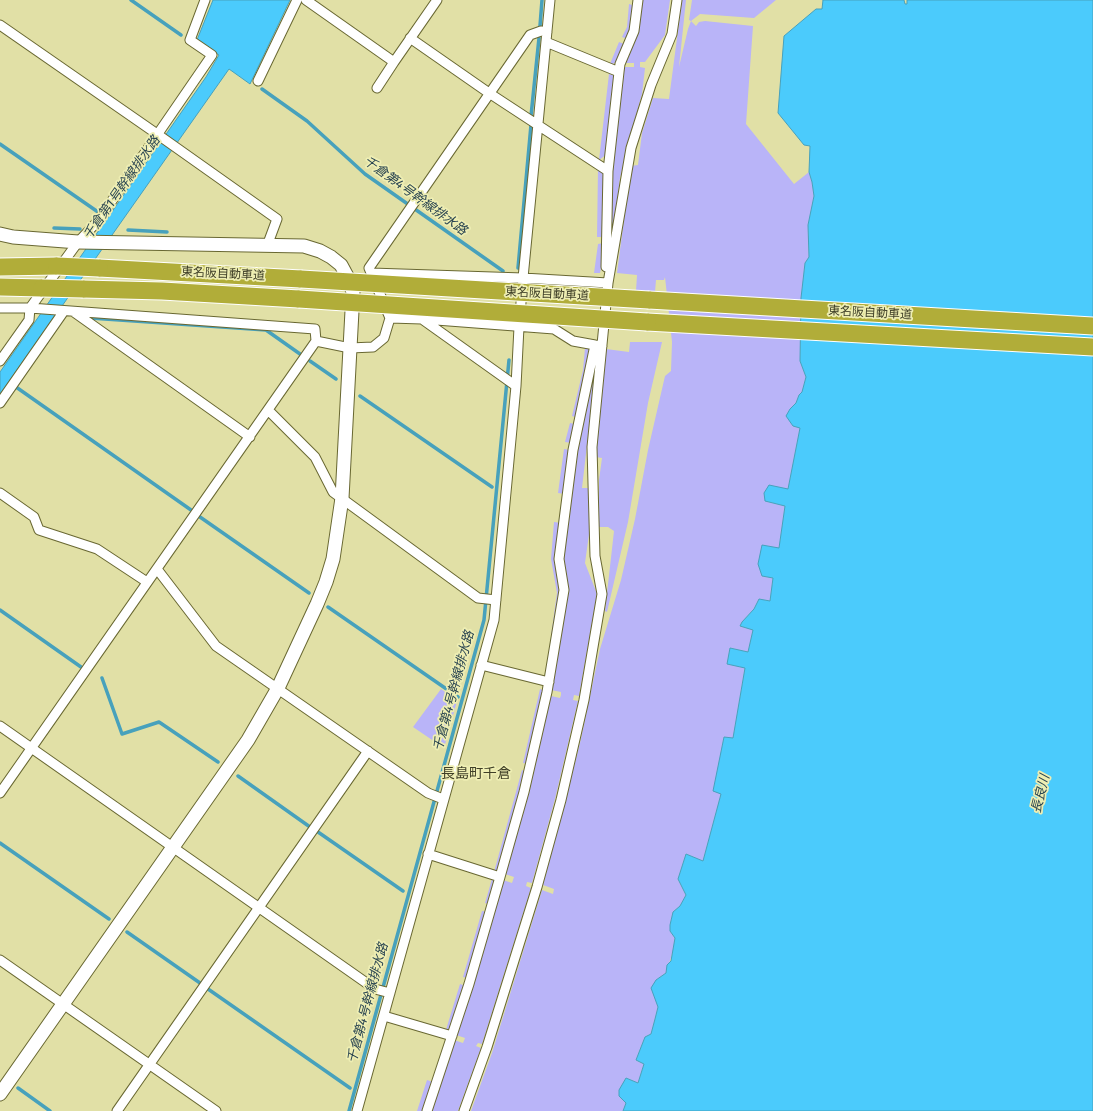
<!DOCTYPE html>
<meta charset="utf-8">
<style>
body{margin:0}
canvas{display:block;background:#e1e0a6}
</style>
<canvas width="1093" height="1111"></canvas>
<script>
const ctx = document.querySelector('canvas').getContext('2d');
ctx.lineJoin = 'round';
function fill(path, color) {
  ctx.fillStyle = color;
  ctx.fill(path, 'evenodd');
}
function shape(rows) {
  const path = new Path2D();
  for (const r of rows) {
    path.moveTo(r[0], r[1]);
    for (let i = 2; i < r.length; i += 2) path.lineTo(r[i], r[i + 1]);
  }
  return path;
}
function stroke(path, color, width, dash) {
  ctx.strokeStyle = color;
  ctx.lineWidth = width;
  ctx.lineCap = dash ? 'butt' : 'round';
  ctx.setLineDash(dash || []);
  ctx.stroke(path);
}
function write(font, color, halo, rows, align = 'center') {
  ctx.font = font + ' "Fira Sans","Noto Sans JP",sans-serif';
  ctx.lineWidth = 3.5;
  ctx.setLineDash([]);
  ctx.textBaseline = 'middle';
  ctx.strokeStyle = halo;
  ctx.fillStyle = color;
  for (const [text, x, y, turn = 0] of rows) {
    ctx.save();
    ctx.translate(x, y);
    ctx.rotate((+turn || 0) * Math.PI / 180);
    ctx.textAlign = isNaN(turn) ? turn : align;
    if (halo) ctx.strokeText(text, 0, 0);
    ctx.fillText(text, 0, 0);
    ctx.restore();
  }
}
fill(shape([
 [641,0,670,0,665,35,645,62,640,62,640,67,645,68,642,94,630,137,620,178,610,256,612,159,624,67,634,67,634,63,624,63],
 [682,0,686,0,679,67,688,29,691,21,689,20,692,0,776,0,754,18,700,14,691,21,696,26,699,22,705,21,753,26,746,124,794,184,809,172,812,182,814,196,808,225,809,257,805,263,801,298,800,361,806,377,802,392,799,395,796,403,790,409,793,426,800,428,788,489,765,501,785,506,779,549,762,546,762,576,773,578,770,601,759,599,754,609,742,622,740,626,753,630,748,652,730,648,727,664,745,667,733,739,724,737,721,752,721,794,703,861,686,854,678,879,686,895,680,906,673,912,670,925,670,931,675,938,673,951,666,973,656,980,658,1007,651,1034,645,1037,636,1060,644,1064,638,1083,626,1078,619,1096,626,1103,623,1111,471,1111,492,1053,542,890,553,894,554,889,543,885,580,743,600,649,621,580,635,519,648,450,665,376,671,371,672,342,665,277,664,280,656,280,655,292,636,291,637,275,617,273,631,166,638,165,642,133,653,98,669,99],
 [629,4,635,6,628,39,622,37,627,27],
 [619,42,624,44,618,61,611,65,610,64],
 [609,74,616,76,607,154,599,160],
 [598,168,605,173,604,237,597,237],
 [603,243,603,258,600,273,594,273,598,244],
 [630,342,662,342,648,403,628,522,607,612,605,611,614,531,608,527,599,527,599,480,602,458,596,457,606,349,629,352],
 [591,347,578,415,575,417,572,416,583,370,585,348],
 [596,359,597,359,582,488,589,488,590,527,585,563,597,594,579,696,574,695,573,700,578,701,555,799,532,883,527,882,526,886,531,888,482,1044,478,1043,476,1046,481,1048,458,1111,430,1111,454,1040,463,1043,465,1038,456,1035,503,880,512,883,514,877,505,874,529,793,551,696,560,698,561,695,561,692,551,690,568,591,562,559,576,453],
 [570,423,575,424,572,443,565,442],
 [564,449,570,450,565,494,558,493],
 [554,522,561,523,562,590,553,637,551,636,557,593,551,559],
 [441,689,457,701,444,748,413,727],
 [540,689,545,691,528,764,523,763],
 [522,770,526,772,499,870,496,872,494,872],
 [492,879,496,884,488,904,485,903],
 [482,911,488,912,467,978,463,977],
 [460,984,463,985,465,987,451,1030,445,1033],
 [427,1080,433,1082,423,1111,417,1111]
]), '#b9b4f8');
const water = shape([
 [213,0,290,0,250,84,229,69,0,394,0,372,206,77,219,55,197,40,213,0],
 [823,0,904,0,905,4,907,4,907,0,1093,0,1093,1111,623,1111,626,1103,619,1096,619,1090,626,1078,638,1083,644,1064,636,1060,645,1037,651,1034,655,1019,658,1007,651,988,656,980,666,973,667,965,671,961,675,938,670,931,670,925,673,912,680,906,686,895,678,879,686,854,703,861,721,794,713,791,724,737,733,738,745,668,727,664,730,648,748,652,753,630,740,626,742,622,754,609,759,599,770,601,773,578,762,576,758,564,762,545,779,548,785,506,765,501,764,493,769,485,788,489,800,428,793,426,786,416,790,409,796,403,799,395,802,392,806,377,800,361,801,298,805,263,809,257,808,225,814,196,812,182,809,172,810,146,804,145,778,113,784,36,816,9,822,9,823,0]
]);
fill(water, '#4bcbfc');
stroke(water, '#47a1bc', 1);
stroke(shape([
 [131,0,181,35],
 [540,26,542,0],
 [262,89,307,121,365,174,503,271],
 [531,116,539,38],
 [0,144,98,212],
 [54,228,80,229],
 [128,230,167,232],
 [518,268,531,125],
 [90,318,266,330,300,354],
 [310,361,336,379],
 [16,387,191,510],
 [360,396,492,487],
 [200,517,309,593],
 [328,607,458,697],
 [0,610,81,667],
 [102,678,122,734,159,722,218,762],
 [238,776,310,827],
 [318,832,403,891],
 [0,843,109,919],
 [127,932,200,983],
 [208,989,350,1088],
 [18,1088,50,1111],
 [349,1111,484,620,509,360]
]), '#47a1bc', 3.5);
const street = shape([
 [306,0,394,62],
 [0,25,157,134,277,219,267,246],
 [410,38,489,93,608,171],
 [546,42,619,72],
 [258,81,297,0],
 [377,88,394,62,437,0],
 [606,267,608,171,619,72,620,64,634,31,638,0],
 [371,273,523,278,608,283],
 [0,308,30,308,315,329,316,341,0,793],
 [74,312,250,437],
 [390,318,369,268,530,35,541,31,547,32],
 [423,319,554,329,573,341,595,345],
 [316,341,350,348,373,347,384,338,390,318,422,319,516,386],
 [0,361,29,320,30,308,78,242,98,221,212,55,190,40,205,0],
 [0,403,64,311],
 [268,410,315,457,333,492,478,598,496,600],
 [0,493,34,517,39,530,97,549,147,582],
 [157,569,216,646,428,793,443,799],
 [481,665,549,682],
 [0,726,375,989,390,993],
 [428,854,500,877],
 [0,960,216,1111],
 [384,1016,452,1036],
 [117,1111,368,751],
 [357,1111,494,620,516,386,519,327,523,278,550,0],
 [427,1111,469,984,500,877,524,792,547,692,564,590,559,559,573,450,595,345,602,346],
 [464,1111,487,1047,537,887,561,800,584,700,602,594,595,556,592,447,608,283,631,148,651,85,672,34,677,0]
]);
const secondary = shape([
 [0,234,13,237,78,242,304,246,320,251,331,257,341,265,348,278,353,292,342,498,333,559,326,582,317,604,278,688,248,740,0,1094]
]);
const highway = shape([
 [0,267,57,266],
 [99,268,301,279],
 [0,287,42,288],
 [83,289,162,291,299,299],
 [649,300,1093,326],
 [647,322,1093,347]
]);
stroke(street, '#696832', 11);
stroke(secondary, '#696832', 15);
stroke(highway, '#fff', 19);
stroke(street, '#fff', 9);
stroke(secondary, '#fff', 13);
stroke(highway, '#b1ad39', 17);
const highwayBridge = shape([
 [57,266,99,268],
 [301,279,649,300],
 [42,288,83,289],
 [299,299,647,322]
]);
stroke(highwayBridge, '#fff', 19, []);
stroke(highwayBridge, '#b1ad39', 17);
write('12px', '#3f3f27', '#eeeeb3', [
 ["東名阪自動車道",223,274,3],
 ["東名阪自動車道",547,294,3],
 ["東名阪自動車道",870,313,3]
]);
write('italic 13px', '#2a4551', '#eeeeb3', [
 ["千倉第1号幹線排水路",122,188,-55],
 ["千倉第4号幹線排水路",415,196,36],
 ["千倉第4号幹線排水路",454,691,-75],
 ["長良川",1041,794,-76],
 ["千倉第4号幹線排水路",368,1003,-75]
]);
write('14px', '#3f3f27', '#eeeeb3', [
 ["長島町千倉",476,774]
]);
</script>
